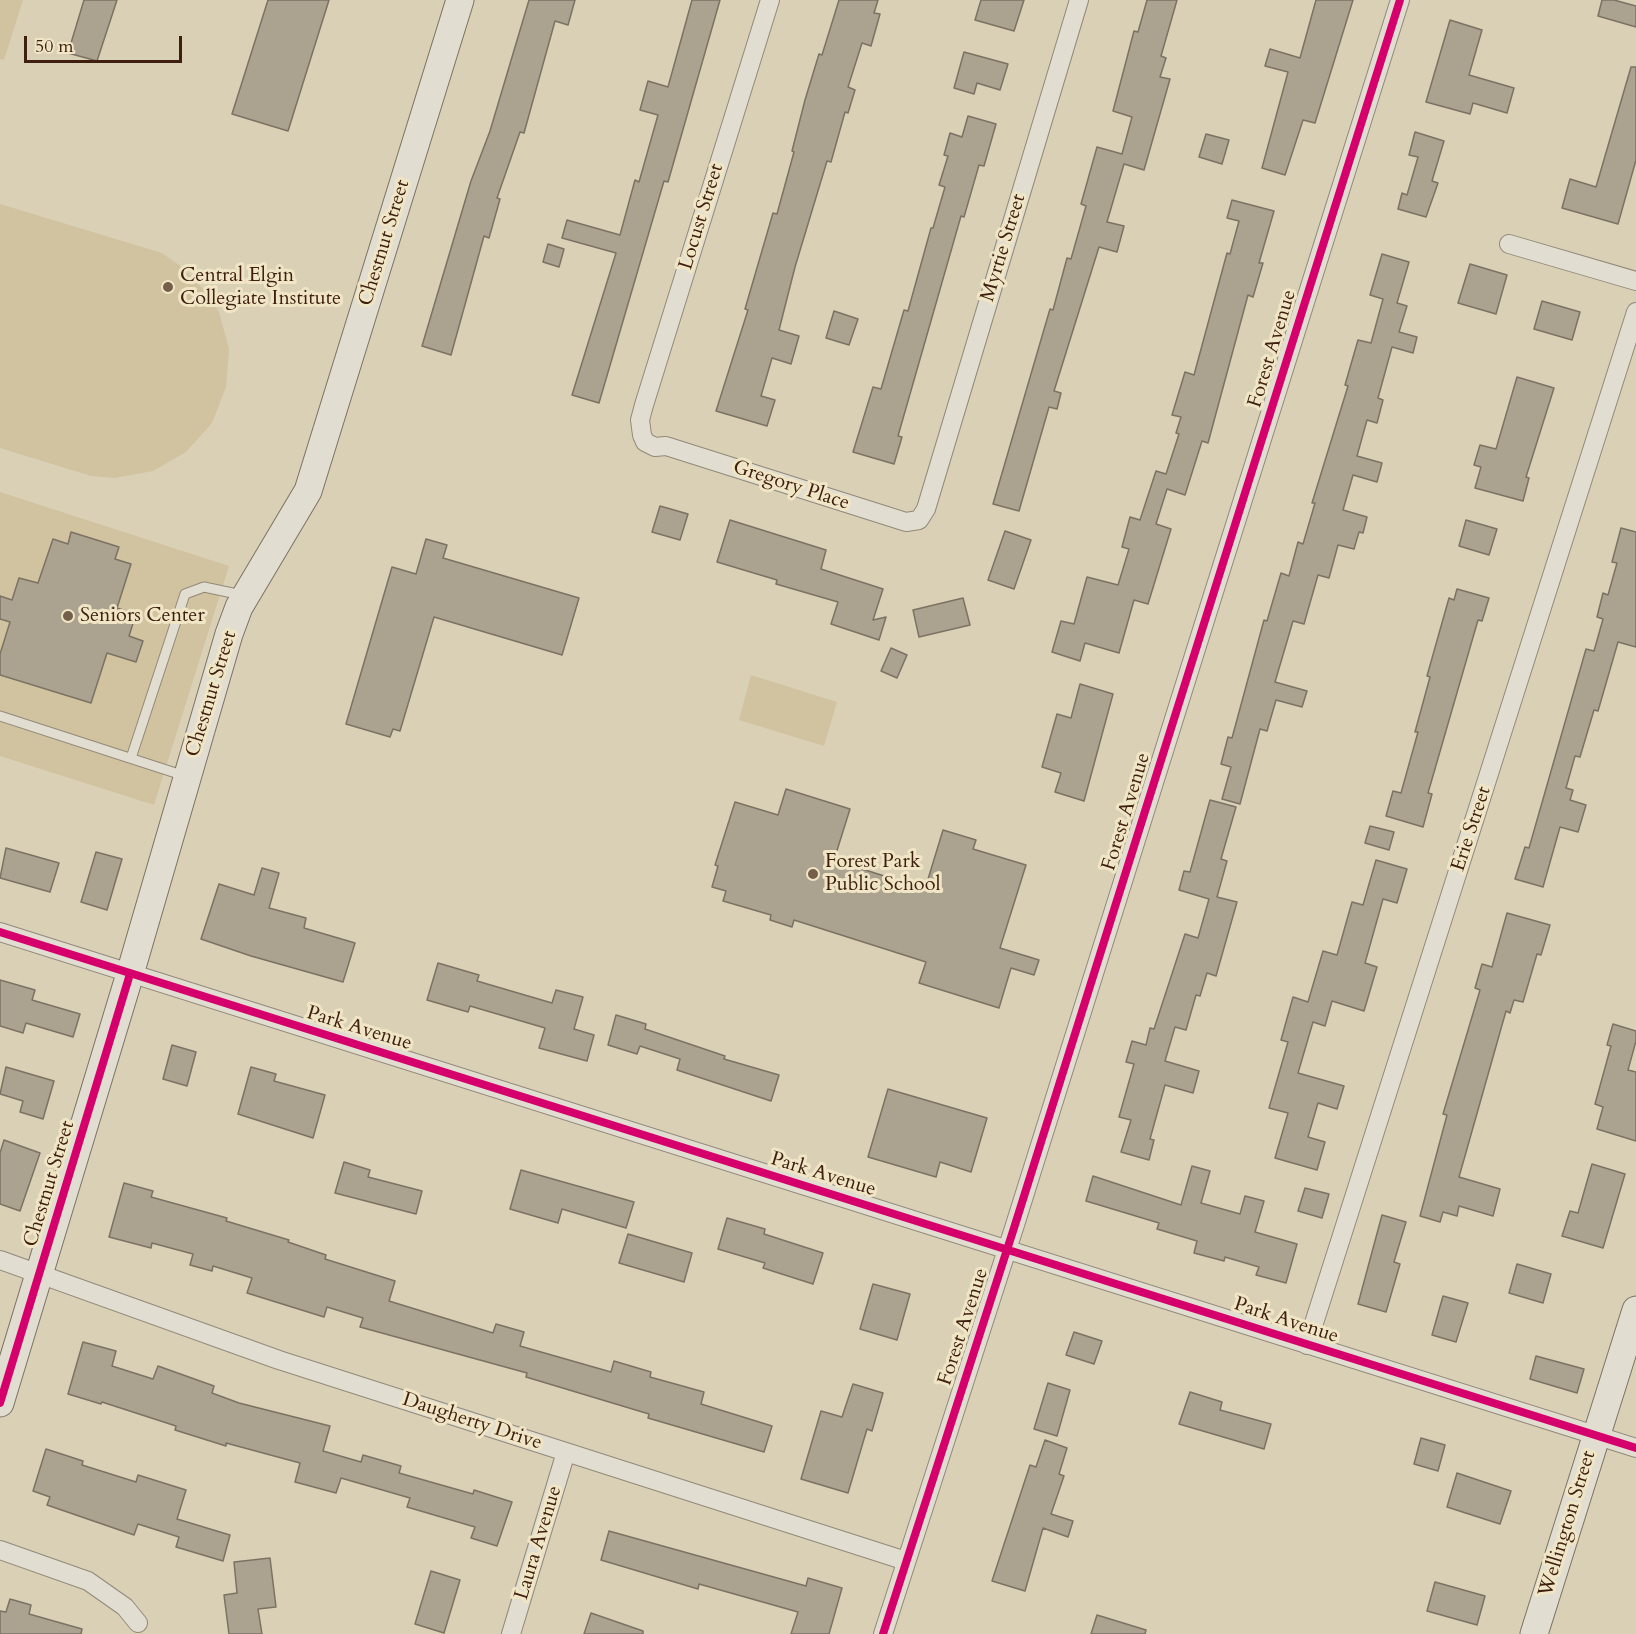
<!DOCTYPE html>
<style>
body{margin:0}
#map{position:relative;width:1636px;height:1634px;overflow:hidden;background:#d9d0b6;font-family:Cardo,serif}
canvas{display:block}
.scale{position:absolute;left:24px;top:36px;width:158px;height:27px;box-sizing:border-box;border:3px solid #3f2010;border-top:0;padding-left:8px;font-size:18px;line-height:21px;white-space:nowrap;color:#3f2010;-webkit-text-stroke:4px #f0e6c6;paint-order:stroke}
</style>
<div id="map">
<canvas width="1636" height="1634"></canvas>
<div class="scale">50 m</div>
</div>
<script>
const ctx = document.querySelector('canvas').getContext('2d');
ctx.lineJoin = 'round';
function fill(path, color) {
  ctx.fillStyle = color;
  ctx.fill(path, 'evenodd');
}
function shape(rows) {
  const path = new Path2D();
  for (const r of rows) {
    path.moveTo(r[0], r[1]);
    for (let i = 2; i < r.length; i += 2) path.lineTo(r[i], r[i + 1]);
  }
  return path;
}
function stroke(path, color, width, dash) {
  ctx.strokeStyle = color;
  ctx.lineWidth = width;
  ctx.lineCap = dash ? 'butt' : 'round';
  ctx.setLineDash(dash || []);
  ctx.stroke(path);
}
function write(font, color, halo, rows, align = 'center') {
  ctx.font = font + ' Cardo,serif';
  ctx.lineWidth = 6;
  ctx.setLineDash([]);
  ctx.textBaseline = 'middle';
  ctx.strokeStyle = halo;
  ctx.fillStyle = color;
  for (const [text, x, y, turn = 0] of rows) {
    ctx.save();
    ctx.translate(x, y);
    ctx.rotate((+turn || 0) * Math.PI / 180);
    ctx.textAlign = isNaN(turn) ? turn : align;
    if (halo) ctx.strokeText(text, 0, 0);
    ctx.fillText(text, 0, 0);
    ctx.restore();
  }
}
fill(shape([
 [0,0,23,0,4,60,0,59],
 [0,204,162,253,182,267,209,295,219,312,229,349,226,387,212,423,186,452,153,471,115,478,91,476,0,448],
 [0,492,229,566,154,805,0,756],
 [751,675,837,702,824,746,739,720]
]), '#d1c39f');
const building = shape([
 [84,0,117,0,97,61,68,53,84,0],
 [268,0,329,0,288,131,232,114,268,0],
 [529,0,575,0,568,25,555,21,524,133,520,132,497,198,500,199,489,238,484,236,451,355,422,346,471,181,490,131,529,0],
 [692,0,720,0,668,182,664,181,599,403,572,395,616,253,562,238,567,220,620,235,635,180,639,182,658,115,640,110,648,81,668,87,692,0],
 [839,0,878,0,874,13,880,14,871,46,862,43,848,87,855,90,848,113,845,112,831,162,827,161,795,267,779,330,799,336,791,364,772,358,761,396,775,400,767,426,716,411,748,310,745,309,773,213,777,214,794,152,792,151,805,100,819,54,822,55,839,0],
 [981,0,1024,0,1014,31,975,20,981,0],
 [1147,0,1177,0,1161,56,1166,58,1160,77,1170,79,1144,170,1124,164,1107,222,1124,226,1117,252,1099,247,1054,391,1061,393,1057,409,1049,407,1019,511,993,504,1050,309,1053,310,1067,258,1071,259,1086,206,1081,204,1097,147,1122,154,1132,117,1113,111,1134,31,1138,32,1147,0],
 [1316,0,1353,0,1315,123,1303,120,1285,175,1262,168,1288,72,1265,66,1270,49,1300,58,1316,0],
 [1602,0,1614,0,1636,6,1636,27,1598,16,1602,0],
 [1450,20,1482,30,1469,75,1514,88,1507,113,1473,103,1470,114,1426,102,1450,20],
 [964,52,1008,64,1000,90,977,83,974,94,954,88,964,52],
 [1631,67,1636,67,1636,160,1618,224,1562,208,1570,179,1596,187,1631,67],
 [968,116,996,124,984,166,979,165,964,217,961,216,898,436,902,437,894,464,853,452,873,387,881,389,904,310,908,311,931,228,933,228,945,187,939,185,948,156,944,155,950,133,962,137,968,116],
 [1415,132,1444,141,1432,181,1438,183,1426,217,1398,209,1402,193,1407,195,1418,157,1409,155,1415,132],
 [1206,134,1229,140,1222,164,1199,157,1206,134],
 [1232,200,1274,211,1259,263,1263,263,1253,297,1248,295,1208,443,1202,441,1185,495,1167,489,1156,524,1171,529,1148,604,1134,600,1119,653,1085,643,1080,661,1052,652,1061,621,1074,624,1087,577,1118,585,1129,549,1122,547,1130,517,1140,520,1156,471,1166,474,1179,434,1176,433,1181,417,1172,415,1185,372,1194,375,1227,253,1230,254,1239,221,1227,218,1232,200],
 [548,244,564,249,559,267,543,262,548,244],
 [1382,254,1409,262,1397,303,1407,306,1399,332,1417,337,1413,353,1392,347,1378,398,1383,400,1377,423,1367,420,1357,456,1382,463,1377,482,1353,475,1343,510,1367,517,1363,533,1359,532,1354,549,1338,545,1329,578,1318,575,1304,624,1293,621,1275,682,1307,691,1302,707,1276,700,1267,731,1260,729,1240,804,1222,799,1231,767,1221,764,1228,737,1232,738,1264,620,1267,621,1281,573,1289,576,1298,542,1303,544,1315,503,1312,503,1348,386,1345,385,1358,340,1371,343,1383,299,1370,295,1382,254],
 [1470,264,1507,275,1496,314,1458,303,1470,264],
 [1542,301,1580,312,1572,340,1534,329,1542,301],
 [834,311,858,319,849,345,826,338,834,311],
 [1517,377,1554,388,1526,477,1529,478,1523,501,1475,488,1481,467,1474,465,1480,445,1496,449,1517,377],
 [660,506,688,514,680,540,652,532,660,506],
 [730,520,826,550,821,569,883,589,873,620,886,617,879,640,831,624,838,602,776,584,777,580,717,562,730,520],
 [1466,520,1497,529,1489,555,1459,546,1466,520],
 [1621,528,1636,532,1636,647,1618,642,1598,711,1594,710,1580,757,1575,756,1566,788,1573,790,1570,800,1586,805,1578,832,1560,827,1543,887,1515,879,1525,847,1529,848,1586,649,1594,651,1603,619,1597,617,1603,593,1608,595,1617,563,1612,562,1621,528],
 [1005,531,1031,540,1014,589,988,580,1005,531],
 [71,532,119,547,115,559,131,564,117,608,136,614,129,636,143,641,136,662,107,653,91,703,0,675,0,654,10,622,0,619,0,596,12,600,19,578,38,583,53,539,68,544,71,532],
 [426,539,447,545,443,558,579,598,562,655,434,617,400,731,393,729,390,737,346,724,392,567,416,574,426,539],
 [1457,589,1489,598,1482,621,1478,620,1428,793,1432,794,1423,827,1386,816,1393,791,1401,793,1418,732,1415,732,1430,677,1427,676,1449,598,1454,600,1457,589],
 [963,598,970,625,919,637,913,610,963,598],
 [891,648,907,655,897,678,881,671,891,648],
 [1080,684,1113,694,1084,801,1055,792,1061,773,1042,767,1057,714,1071,718,1080,684],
 [786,789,850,809,834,860,925,889,943,830,976,840,973,849,1026,865,1000,948,1039,960,1034,975,1011,968,999,1008,919,983,926,962,794,920,792,927,770,920,771,915,723,901,726,891,712,887,718,866,715,865,735,802,778,815,786,789],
 [1210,800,1236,807,1221,859,1227,861,1217,897,1237,902,1216,976,1207,973,1200,996,1196,995,1186,1030,1175,1027,1165,1061,1199,1071,1193,1093,1165,1085,1150,1139,1154,1140,1149,1160,1121,1152,1131,1120,1119,1117,1134,1064,1126,1062,1132,1041,1146,1045,1150,1028,1154,1029,1185,934,1198,938,1209,899,1179,890,1184,871,1190,872,1210,800],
 [1370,826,1394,832,1389,850,1365,843,1370,826],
 [6,848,59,863,50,892,0,878,6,848],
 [96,852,122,859,107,910,81,902,96,852],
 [1376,860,1407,869,1397,903,1383,899,1365,963,1377,967,1364,1011,1332,1001,1325,1026,1313,1022,1298,1073,1344,1086,1337,1109,1318,1103,1308,1137,1325,1142,1317,1170,1275,1158,1288,1113,1269,1108,1288,1042,1281,1040,1293,997,1308,1002,1323,951,1337,955,1352,902,1363,905,1376,860],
 [262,868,279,873,269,908,306,918,304,928,355,943,343,982,251,956,201,939,219,884,254,895,262,868],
 [1507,913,1550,925,1541,955,1537,954,1523,1002,1514,1000,1510,1013,1506,1011,1459,1177,1500,1189,1493,1216,1459,1206,1457,1216,1443,1212,1440,1222,1420,1216,1447,1115,1443,1114,1480,990,1475,988,1482,964,1492,967,1507,913],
 [438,963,479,975,477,981,552,1003,556,990,583,997,574,1029,594,1035,587,1061,539,1048,545,1028,470,1006,468,1012,427,1000,438,963],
 [0,980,35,990,32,1000,80,1014,73,1037,26,1023,23,1033,0,1026,0,980],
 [616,1015,646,1024,645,1029,725,1056,724,1059,779,1075,771,1101,677,1070,680,1059,640,1046,637,1054,608,1045,616,1015],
 [1613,1024,1636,1031,1636,1041,1628,1070,1636,1072,1636,1141,1597,1129,1603,1107,1595,1104,1611,1046,1607,1045,1613,1024],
 [172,1045,196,1052,187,1086,163,1079,172,1045],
 [6,1067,54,1081,43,1119,20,1112,23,1101,0,1094,6,1067],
 [251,1067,276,1074,274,1081,325,1095,313,1138,238,1114,251,1067],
 [888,1089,987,1118,971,1172,940,1162,936,1177,868,1157,888,1089],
 [4,1140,40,1153,20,1211,0,1204,0,1153,4,1140],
 [344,1162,370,1170,368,1177,422,1191,416,1214,335,1193,344,1162],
 [1592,1164,1625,1174,1603,1248,1562,1236,1570,1211,1578,1213,1592,1164],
 [1192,1166,1210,1171,1201,1203,1240,1214,1245,1196,1264,1201,1255,1232,1297,1244,1286,1283,1256,1275,1259,1267,1225,1257,1224,1261,1194,1253,1197,1241,1157,1229,1159,1223,1086,1201,1093,1176,1181,1205,1192,1166],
 [521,1170,634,1202,626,1228,562,1209,558,1223,510,1209,521,1170],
 [124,1183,153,1191,151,1197,227,1218,226,1221,289,1240,288,1242,326,1255,325,1259,395,1281,389,1301,493,1333,496,1324,524,1332,520,1346,611,1372,614,1361,651,1372,650,1377,704,1392,701,1404,772,1426,764,1452,648,1418,649,1414,526,1377,527,1373,360,1327,363,1318,327,1307,324,1317,247,1293,252,1278,213,1266,212,1271,190,1265,193,1254,152,1243,151,1248,109,1237,124,1183],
 [1305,1188,1329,1194,1322,1218,1298,1211,1305,1188],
 [1382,1215,1406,1222,1394,1262,1400,1264,1386,1312,1358,1304,1382,1215],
 [727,1218,765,1229,764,1234,823,1253,813,1284,763,1268,765,1263,718,1249,727,1218],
 [628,1234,692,1253,684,1282,619,1263,628,1234],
 [1517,1264,1551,1274,1543,1303,1509,1293,1517,1264],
 [873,1284,910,1294,897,1340,860,1329,873,1284],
 [1443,1296,1468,1303,1456,1342,1432,1335,1443,1296],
 [1074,1332,1102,1341,1094,1364,1066,1355,1074,1332],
 [83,1342,116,1351,112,1366,153,1379,158,1366,214,1386,212,1393,239,1403,330,1426,323,1451,361,1462,363,1455,401,1466,399,1473,473,1494,474,1490,512,1502,497,1546,471,1538,475,1527,407,1507,410,1498,341,1478,336,1493,295,1482,300,1463,226,1443,226,1446,175,1430,176,1426,102,1402,101,1404,68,1394,83,1342],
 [1536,1356,1584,1369,1577,1393,1530,1379,1536,1356],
 [1048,1383,1070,1390,1057,1436,1034,1429,1048,1383],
 [853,1384,883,1393,872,1431,867,1429,848,1493,801,1479,821,1411,842,1417,853,1384],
 [1190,1392,1222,1402,1220,1410,1271,1424,1264,1449,1179,1424,1190,1392],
 [1421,1438,1445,1445,1438,1471,1414,1464,1421,1438],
 [1045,1440,1067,1448,1059,1474,1064,1476,1051,1514,1073,1521,1068,1537,1043,1528,1025,1591,992,1581,1030,1465,1036,1467,1045,1440],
 [46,1449,83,1461,82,1465,136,1482,138,1475,186,1490,177,1519,230,1535,223,1561,176,1547,179,1537,138,1524,134,1535,47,1505,50,1497,33,1491,46,1449],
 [1457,1473,1511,1491,1500,1524,1447,1507,1457,1473],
 [609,1531,806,1586,808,1578,842,1588,829,1634,791,1634,798,1612,699,1584,698,1589,601,1560,609,1531],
 [270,1558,276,1607,258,1609,262,1634,229,1634,224,1595,237,1593,234,1562,270,1558],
 [431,1571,460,1580,444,1633,415,1624,431,1571],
 [1435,1582,1485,1596,1477,1625,1427,1611,1435,1582],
 [10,1599,31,1605,29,1614,82,1629,81,1634,0,1634,0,1611,6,1612,10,1599],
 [591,1613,643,1631,643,1634,584,1634,591,1613],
 [1097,1615,1146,1630,1145,1634,1091,1634,1097,1615]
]);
fill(building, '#aba290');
stroke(building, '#7c7263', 1.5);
const lane = shape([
 [0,716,185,776],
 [131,758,185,594,204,587,242,595]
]);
const street = shape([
 [770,0,644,405,640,420,642,435,645,442,655,447,666,446,906,522,919,520,926,509,1079,0],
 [1509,244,1636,281],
 [0,932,1636,1448],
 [0,1260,279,1360,906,1561],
 [1307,1345,1636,312],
 [0,1550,88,1581,125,1607,138,1623],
 [511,1634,566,1452],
 [883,1634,1014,1228,1400,0]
]);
const secondary = shape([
 [0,1403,130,974,229,634,239,607,308,491,460,0],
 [1534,1634,1636,1310]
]);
stroke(lane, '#928979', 11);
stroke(street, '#928979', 20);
stroke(secondary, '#7c7263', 29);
stroke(lane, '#e1ddd0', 9);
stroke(street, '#e1ddd0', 18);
stroke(secondary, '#e1ddd0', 27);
stroke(shape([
 [0,932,1636,1448],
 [0,1403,130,974],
 [883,1634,1014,1228,1400,0]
]), '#d6006c', 8);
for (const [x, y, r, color] of [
 [168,287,6,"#755e4a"],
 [68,616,6,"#755e4a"],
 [813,874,6,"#755e4a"]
]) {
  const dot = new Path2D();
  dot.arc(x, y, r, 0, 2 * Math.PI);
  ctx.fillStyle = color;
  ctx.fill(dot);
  stroke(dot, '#f0e6c6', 2);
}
write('20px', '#3f2010', '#f0e6c6', [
 ["Locust Street",702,217,-73],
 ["Chestnut Street",385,243,-73],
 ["Myrtie Street",1004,248,-73],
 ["Forest Avenue",1273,349,-73],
 ["Gregory Place",791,486,18],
 ["Chestnut Street",212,694,-73],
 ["Forest Avenue",1127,812,-73],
 ["Erie Street",1472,829,-72],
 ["Park Avenue",359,1029,17],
 ["Park Avenue",823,1175,17],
 ["Chestnut Street",50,1184,-73],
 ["Park Avenue",1286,1321,18],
 ["Forest Avenue",964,1327,-72],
 ["Daugherty Drive",472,1422,18],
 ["Wellington Street",1568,1524,-73],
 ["Laura Avenue",539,1543,-73]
]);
write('20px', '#3f2010', '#f0e6c6', [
 ["Central Elgin",180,276],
 ["Collegiate Institute",180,299],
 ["Seniors Center",80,616],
 ["Forest Park",825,862],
 ["Public School",825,885]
], 'left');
</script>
